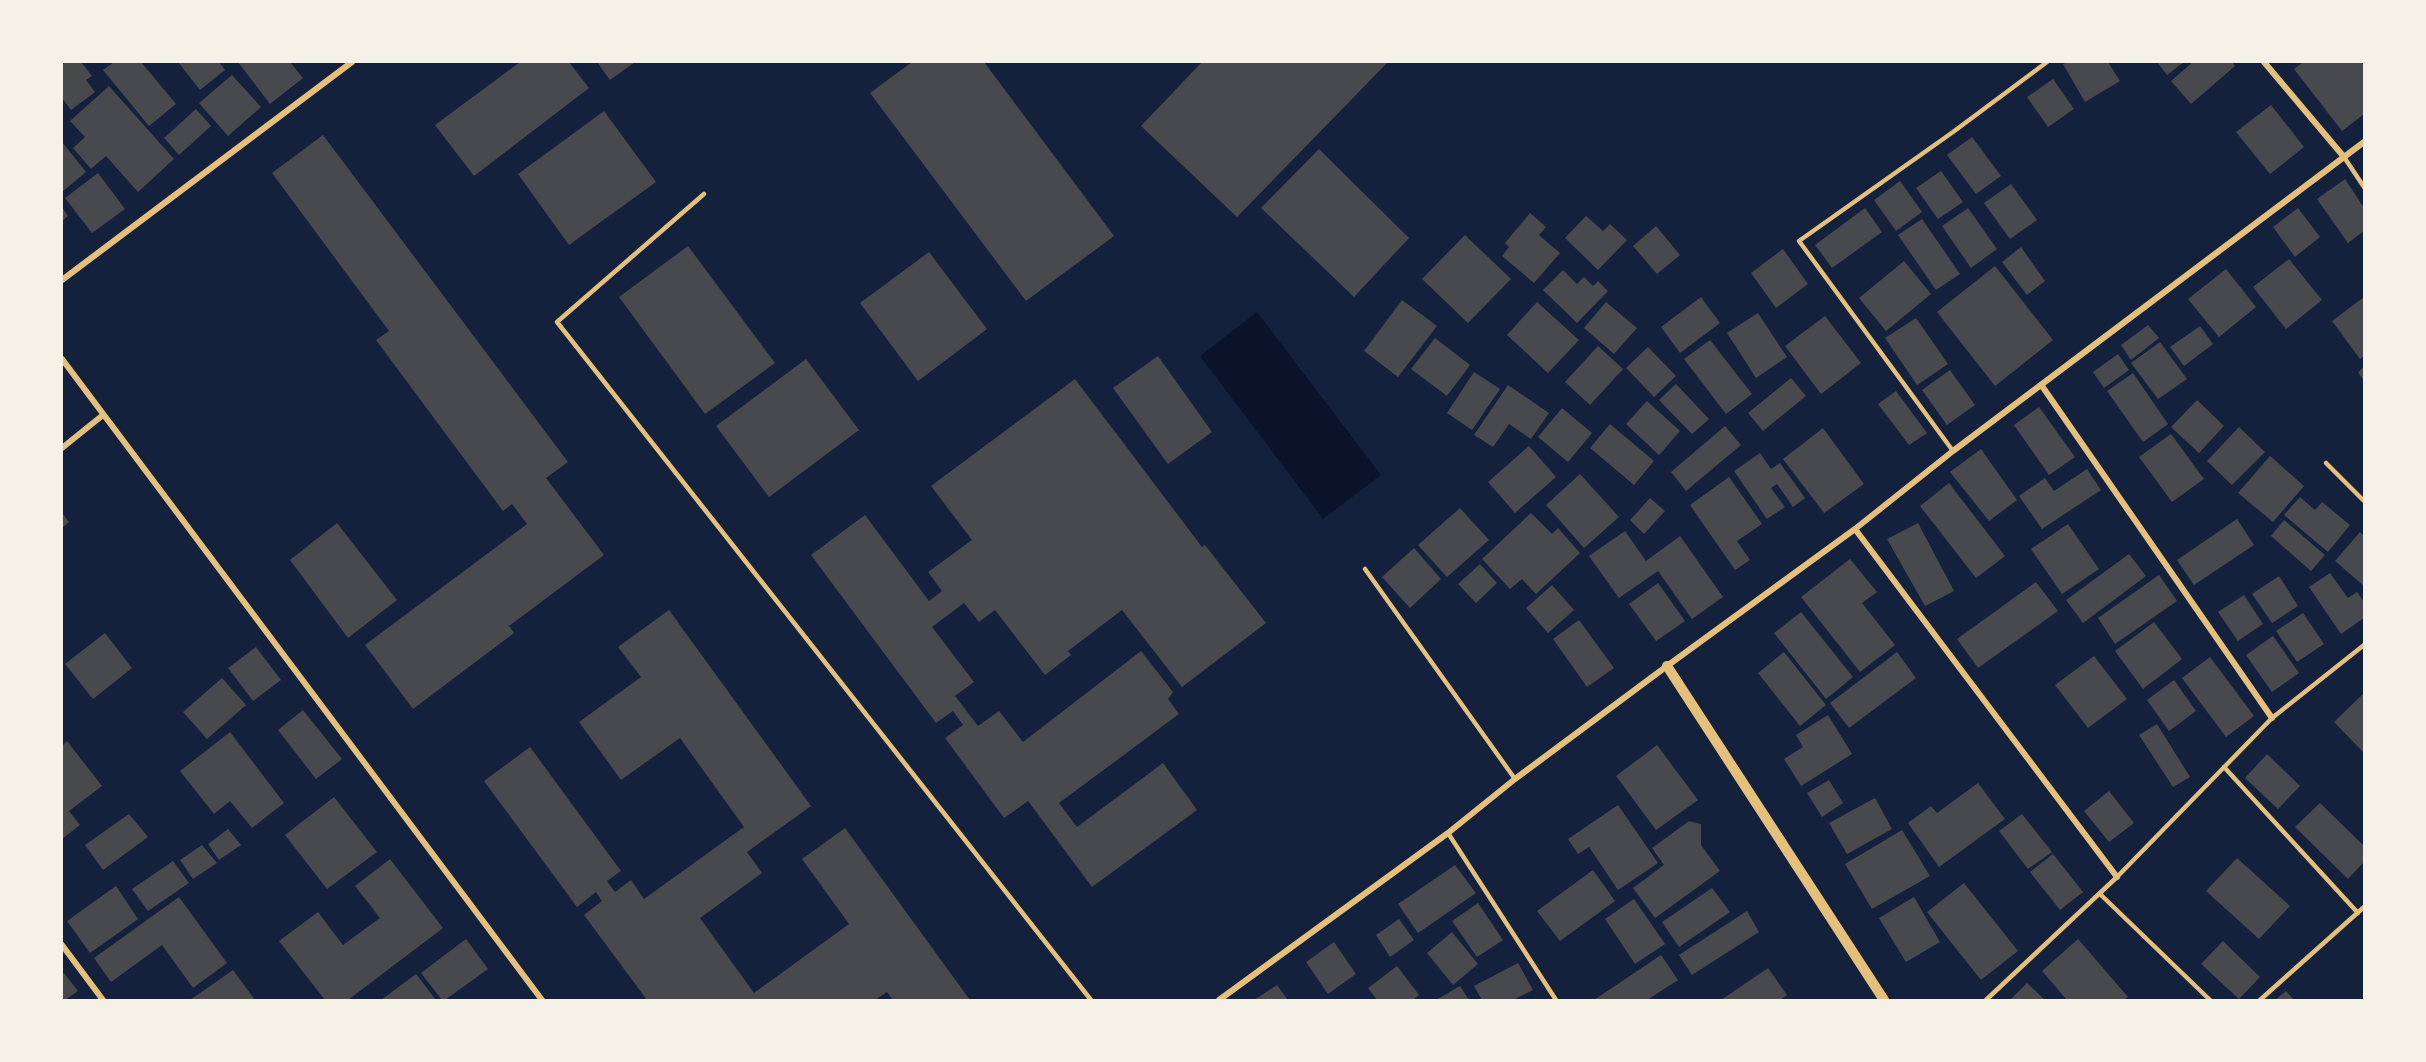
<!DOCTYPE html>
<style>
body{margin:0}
#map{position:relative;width:2426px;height:1062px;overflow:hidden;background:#14213d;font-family:Commissioner,sans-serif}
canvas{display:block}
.frame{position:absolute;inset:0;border:63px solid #f6f1e7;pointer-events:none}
</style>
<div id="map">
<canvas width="2426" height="1062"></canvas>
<div class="frame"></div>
</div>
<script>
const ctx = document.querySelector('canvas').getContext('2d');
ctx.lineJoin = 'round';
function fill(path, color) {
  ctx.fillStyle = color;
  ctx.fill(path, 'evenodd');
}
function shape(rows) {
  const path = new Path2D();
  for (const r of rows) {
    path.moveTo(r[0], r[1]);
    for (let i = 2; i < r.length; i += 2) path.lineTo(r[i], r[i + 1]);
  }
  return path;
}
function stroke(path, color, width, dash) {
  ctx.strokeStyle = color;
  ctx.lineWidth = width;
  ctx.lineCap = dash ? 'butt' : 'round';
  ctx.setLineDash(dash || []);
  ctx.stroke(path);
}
fill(shape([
 [1257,312,1381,475,1323,519,1200,356]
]), '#0b132b');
fill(shape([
 [62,62,81,62,92,76,86,80,95,92,71,110,62,98],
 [114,62,141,62,176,104,149,126,103,70],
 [178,62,219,62,225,70,200,90],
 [238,62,290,62,303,78,270,104],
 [520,62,569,62,589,88,474,176,435,125],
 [597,62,635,62,610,80],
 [912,62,984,62,1114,236,1026,301,870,93],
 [1202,62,1385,62,1387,63,1237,217,1141,126],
 [2068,62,2108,62,2120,81,2085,102,2063,64],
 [2157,62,2184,62,2167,75],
 [2193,62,2232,62,2235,66,2191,104,2171,81],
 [2303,62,2364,62,2364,114,2342,131,2294,69],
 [232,75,261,107,228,136,199,103],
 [2053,79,2074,109,2048,127,2027,97],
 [109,86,174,159,138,192,106,156,91,169,73,148,85,137,70,121],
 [2271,105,2304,147,2270,174,2236,132],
 [196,109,211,126,179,155,164,138],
 [604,111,656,182,569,245,518,174],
 [323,135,568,462,546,478,604,555,509,626,514,633,413,709,365,645,527,524,512,504,503,511,376,340,389,331,272,173],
 [1972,137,2001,176,1976,194,1947,155],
 [62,142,86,172,62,192],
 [1319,149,1409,238,1354,297,1261,208],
 [1941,171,1963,202,1938,219,1916,188],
 [98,173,125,209,92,233,65,198],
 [2345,179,2364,208,2364,231,2348,243,2317,199],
 [1900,181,1922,212,1896,231,1874,200],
 [2011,184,2037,220,2010,239,1984,203],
 [62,207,68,216,62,221],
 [1865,208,1882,232,1832,268,1815,245],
 [1968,208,1997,249,1971,268,1942,226],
 [2298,208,2320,237,2295,257,2273,227],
 [1530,213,1546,227,1539,235,1560,253,1534,283,1502,256,1509,247,1505,243],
 [1586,216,1603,231,1610,224,1627,240,1598,270,1565,238],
 [1922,219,1960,274,1936,290,1898,235],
 [1656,226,1680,255,1657,274,1633,246],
 [1465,235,1511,279,1468,323,1422,279],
 [688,246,775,363,705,414,619,297],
 [2021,247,2045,281,2027,295,2002,262],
 [1783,249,1808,284,1776,308,1751,273],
 [929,252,987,329,918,381,860,303],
 [2289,259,2322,300,2286,329,2253,287],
 [1904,261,1931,294,1886,331,1859,298],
 [1995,266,2053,340,1995,386,1937,312],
 [2226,269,2256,307,2219,337,2188,299],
 [1563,270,1577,284,1584,277,1593,286,1598,281,1608,291,1577,323,1543,290],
 [1701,297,1720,323,1680,353,1661,327],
 [2364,297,2364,356,2360,359,2332,321],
 [1402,300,1437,326,1398,377,1364,351],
 [1537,302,1579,340,1548,373,1507,335],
 [1606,302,1637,328,1614,354,1584,328],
 [1758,313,1787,357,1756,378,1727,333],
 [1825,316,1861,363,1821,394,1785,346],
 [1916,318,1948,364,1917,385,1885,338],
 [2148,325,2159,338,2131,360,2121,345],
 [2200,326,2213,344,2184,366,2170,347],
 [1435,338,1470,365,1447,396,1411,369],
 [1710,340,1752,394,1726,414,1684,359],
 [2160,342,2187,379,2158,399,2131,363],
 [1598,346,1623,369,1590,405,1565,382],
 [1648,347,1676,376,1654,397,1626,368],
 [2118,354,2129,370,2104,388,2093,372],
 [1158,356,1212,432,1168,464,1113,388],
 [806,359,859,430,769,497,716,426],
 [2364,367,2364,381,2358,372],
 [1950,370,1975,405,1947,425,1922,390],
 [1474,372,1500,389,1472,430,1447,413],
 [2133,373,2168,424,2143,442,2107,391],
 [1791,378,1806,396,1763,431,1748,413],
 [1075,379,1202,547,1205,545,1266,623,1182,687,1122,610,1068,651,1071,655,1045,675,995,610,979,622,964,603,932,627,974,682,955,696,978,726,999,711,1023,742,1141,651,1173,692,1168,699,1179,714,1059,803,1077,827,1163,763,1197,810,1092,887,1028,801,1004,818,945,738,963,725,953,711,936,723,811,555,865,515,929,601,942,591,928,572,972,540,931,486],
 [1676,384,1709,419,1692,434,1659,400],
 [1508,385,1549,413,1531,439,1509,424,1493,447,1474,435],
 [1896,391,1927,433,1909,445,1878,404],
 [2197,400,2224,426,2199,453,2171,427],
 [1647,401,1680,431,1659,455,1626,424],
 [2039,407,2075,457,2049,475,2014,425],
 [1562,408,1592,433,1568,462,1538,437],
 [1610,424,1654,461,1634,485,1590,448],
 [1725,426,1741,445,1686,491,1671,472],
 [2239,427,2265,452,2232,485,2207,461],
 [1823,428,1864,484,1824,513,1783,459],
 [2171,434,2204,479,2172,502,2139,457],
 [1529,446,1556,477,1515,513,1488,482],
 [1981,449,2017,500,1989,521,1950,472],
 [1760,453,1771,469,1780,463,1805,498,1793,507,1777,484,1771,488,1785,507,1767,519,1734,471],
 [2270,456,2304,486,2273,522,2238,493],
 [2087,469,2101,490,2042,529,2019,496,2045,478,2054,491],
 [1580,474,1619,517,1584,548,1546,505],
 [1729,477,1762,524,1737,541,1750,560,1735,570,1690,505],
 [1949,483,2005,556,1976,578,1920,506],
 [2300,497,2315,510,2322,502,2350,525,2328,552,2284,515],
 [1650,498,1665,511,1644,534,1630,520],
 [1460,508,1489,540,1447,577,1418,545],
 [62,513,69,522,62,528],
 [1531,513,1552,534,1558,528,1580,553,1536,594,1522,579,1510,589,1482,559],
 [2237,519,2254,545,2194,585,2177,560],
 [2284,520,2325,555,2311,571,2271,536],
 [337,523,397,600,348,638,290,560],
 [1918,523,1954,591,1925,606,1887,539],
 [2068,524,2099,569,2062,594,2031,549],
 [1625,531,1646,561,1680,536,1723,597,1692,619,1658,571,1619,598,1589,556],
 [2360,532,2364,536,2364,586,2335,561],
 [1414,548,1441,579,1410,608,1382,577],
 [2129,554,2146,576,2083,623,2066,600],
 [1850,559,1877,592,1862,603,1895,645,1860,672,1801,597],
 [1480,564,1497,583,1476,603,1458,584],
 [2330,573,2348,598,2357,592,2364,602,2364,618,2341,634,2309,587],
 [2159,575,2177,601,2115,644,2098,618],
 [2279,576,2298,606,2272,623,2252,594],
 [2036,582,2058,611,1978,668,1957,639],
 [1658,583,1685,621,1656,641,1629,604],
 [1552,585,1574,610,1548,633,1526,608],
 [2244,595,2263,624,2238,641,2218,612],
 [669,610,811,806,747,852,762,873,700,918,754,993,849,924,802,859,845,828,970,1000,893,1000,887,992,875,1000,647,1000,584,915,602,901,596,892,577,907,484,781,530,747,621,871,607,881,615,892,631,880,644,899,744,827,680,738,621,780,579,722,641,677,618,647],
 [1801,612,1853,677,1826,699,1774,633],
 [2303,613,2324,644,2297,662,2276,631],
 [1579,620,1614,668,1587,687,1553,639],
 [2154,622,2182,659,2143,689,2115,651],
 [105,633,132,668,93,699,65,664],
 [2273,636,2299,673,2272,692,2246,655],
 [256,647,281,680,253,701,228,668],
 [1784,652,1826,705,1800,726,1758,673],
 [1897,652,1916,678,1849,728,1830,703],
 [2094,656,2127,699,2088,728,2055,685],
 [2210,657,2254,716,2226,737,2182,678],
 [222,678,246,705,207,739,183,712],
 [2174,680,2196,711,2169,731,2147,700],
 [2364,693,2364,753,2334,722],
 [303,710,342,759,316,779,278,730],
 [1828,715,1852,754,1801,786,1784,759,1803,747,1796,735],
 [2157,724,2190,777,2173,787,2139,735],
 [230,732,284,803,252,828,230,801,214,814,180,771],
 [67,741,102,786,69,811,80,825,62,839,62,746],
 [1657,745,1698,800,1656,830,1616,776],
 [2267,754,2300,786,2278,809,2245,778],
 [1829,780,1843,803,1822,817,1807,793],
 [1978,783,2005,819,1939,867,1908,823,1931,806,1937,813],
 [2109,791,2134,823,2109,842,2084,811],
 [334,797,377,852,327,889,285,835],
 [1875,798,1892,829,1847,854,1829,823],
 [2320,803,2364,846,2364,862,2348,879,2295,827],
 [1618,805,1658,863,1618,890,1589,847,1578,854,1568,839],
 [129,814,148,837,103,870,85,845],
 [2022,814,2052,852,2028,869,1999,831],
 [1689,821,1701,824,1701,845,1720,871,1655,918,1633,888,1664,865,1652,848],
 [228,829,241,845,219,860,208,844],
 [1902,830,1930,876,1872,909,1845,864],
 [202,845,217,863,193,879,180,860],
 [2053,854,2083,892,2060,910,2030,872],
 [2237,858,2290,906,2259,939,2206,891],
 [390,859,443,928,348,1000,325,1000,279,941,318,912,343,945,380,918,355,886],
 [173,861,189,883,148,911,132,889],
 [1455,865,1476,893,1418,933,1398,904],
 [1593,870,1615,901,1560,941,1537,911],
 [1964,883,2018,951,1981,980,1927,912],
 [116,886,138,919,90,953,67,921],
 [1712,888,1730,912,1679,947,1662,922],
 [179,897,227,963,193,988,162,945,111,982,94,958],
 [1914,897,1940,942,1906,962,1879,918],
 [1634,899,1665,944,1635,964,1605,919],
 [1478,903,1503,940,1477,957,1452,921],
 [1747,911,1759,932,1692,975,1679,955],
 [1399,919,1414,940,1390,957,1376,935],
 [1452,932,1478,964,1453,985,1427,953],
 [466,939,488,969,445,1000,442,1000,421,973],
 [2078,939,2128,997,2124,1000,2067,1000,2042,971],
 [2223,941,2260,977,2239,999,2201,964],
 [1334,942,1356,974,1328,994,1306,962],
 [1661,955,1678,980,1647,1000,1594,1000],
 [1518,963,1533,990,1513,1000,1482,1000,1474,986],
 [1397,966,1419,995,1413,1000,1377,1000,1368,988],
 [1768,968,1787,995,1780,1000,1721,1000],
 [233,970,255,1000,190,1000],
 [64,973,78,991,65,1000,62,1000,62,975],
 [416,974,436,1000,381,1000],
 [2027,983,2045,1000,2010,1000],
 [1277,985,1288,1000,1254,1000],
 [1460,986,1469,1000,1436,1000],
 [2286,991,2294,1000,2275,1000]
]), '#48494c');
stroke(shape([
 [2344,157,2364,187],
 [704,194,557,322,1091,1000],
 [1953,451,1799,241,1953,132,2047,62],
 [2326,463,2364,501],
 [1365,569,1515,779],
 [2224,767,2358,913],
 [1448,833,1556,1000],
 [2100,894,2210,1000],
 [1986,1000,2117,877,2272,718,2364,645],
 [2260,1000,2364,907]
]), '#e5c07b', 4.5);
stroke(shape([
 [2264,62,2344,157],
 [62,280,352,62],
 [62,359,542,1000],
 [2042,386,2272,718],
 [62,448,103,415],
 [1855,529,2117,877],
 [62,945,103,1000],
 [1219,1000,1448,833,1515,779,1667,666,1855,529,1953,451,2364,142]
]), '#e5c07b', 6);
stroke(shape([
 [1667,666,1884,1000]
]), '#e5c07b', 10);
</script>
